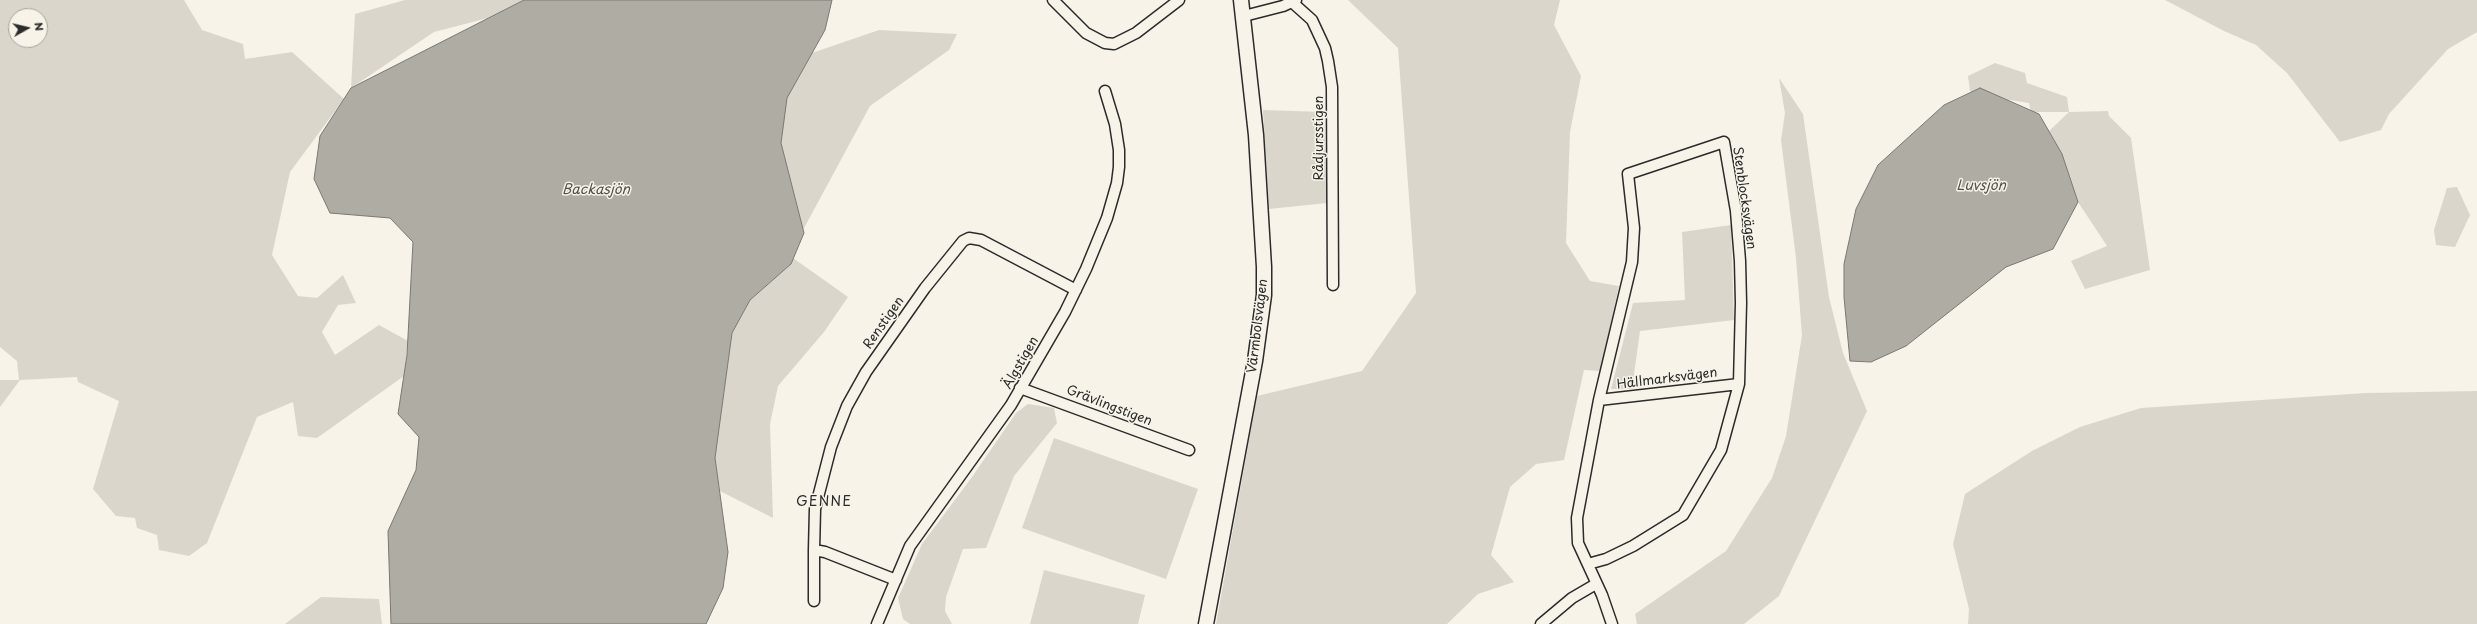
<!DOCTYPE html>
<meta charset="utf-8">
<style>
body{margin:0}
#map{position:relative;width:2477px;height:624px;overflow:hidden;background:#f7f3e8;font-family:"Playpen Sans",sans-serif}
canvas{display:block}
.north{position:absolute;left:8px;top:8px;width:40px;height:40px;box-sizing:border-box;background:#f7f3e8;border:1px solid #a5a39c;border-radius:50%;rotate:82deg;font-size:11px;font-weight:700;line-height:16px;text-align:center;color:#2b2b2b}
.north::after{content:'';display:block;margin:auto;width:14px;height:18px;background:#2b2b2b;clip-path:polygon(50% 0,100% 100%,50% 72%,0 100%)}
</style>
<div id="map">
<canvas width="2477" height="624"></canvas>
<div class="north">N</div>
</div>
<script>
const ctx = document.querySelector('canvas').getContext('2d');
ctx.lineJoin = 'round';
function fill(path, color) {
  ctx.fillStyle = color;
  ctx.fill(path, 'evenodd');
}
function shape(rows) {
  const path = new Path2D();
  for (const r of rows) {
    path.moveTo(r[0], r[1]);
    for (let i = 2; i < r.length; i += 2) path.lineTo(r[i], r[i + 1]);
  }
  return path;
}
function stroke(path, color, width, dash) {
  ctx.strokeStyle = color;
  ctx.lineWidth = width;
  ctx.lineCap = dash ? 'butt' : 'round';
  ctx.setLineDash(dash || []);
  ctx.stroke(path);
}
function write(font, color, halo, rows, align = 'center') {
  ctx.font = font + ' "Playpen Sans",sans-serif';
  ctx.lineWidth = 3;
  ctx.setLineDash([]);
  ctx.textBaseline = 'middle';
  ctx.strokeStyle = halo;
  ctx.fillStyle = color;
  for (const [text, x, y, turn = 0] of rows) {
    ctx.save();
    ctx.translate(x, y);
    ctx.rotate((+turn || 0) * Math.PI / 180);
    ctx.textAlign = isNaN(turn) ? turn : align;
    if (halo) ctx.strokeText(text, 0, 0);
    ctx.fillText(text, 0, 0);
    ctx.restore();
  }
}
fill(shape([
 [0,0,184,0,202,30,243,44,245,59,292,52,344,99,290,172,272,255,298,296,317,298,343,275,356,303,338,305,322,332,335,355,379,325,408,341,404,376,317,438,298,436,293,402,257,417,207,543,189,556,159,550,157,535,137,528,135,518,116,516,93,489,119,401,78,382,77,377,20,380,0,407,0,380,19,380,17,361,0,347],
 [16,16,40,16,40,40,16,40],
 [405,0,524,0,488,18,434,32,351,88,355,14],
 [1348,0,1560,0,1554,25,1581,76,1570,132,1566,243,1590,281,1619,286,1600,371,1584,370,1564,460,1536,464,1510,487,1491,555,1514,582,1478,594,1447,624,1216,624,1257,396,1362,371,1416,293,1398,48],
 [2165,0,2477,0,2477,32,2448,49,2389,114,2381,130,2340,142,2287,73,2256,45,2224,31],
 [879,30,957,34,949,50,870,106,803,230,781,143,786,98,812,53],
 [1995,63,2025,73,2027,83,2067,97,2069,112,2108,111,2109,116,2131,138,2150,270,2085,289,2071,261,2107,246,2078,202,2062,154,2049,131,2069,112,2031,112,2029,103,2010,100,1991,103,1970,91,1968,76],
 [1779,78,1803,114,1829,297,1843,353,1867,411,1779,596,1744,624,1637,624,1635,614,1726,551,1772,478,1786,436,1802,335,1796,258,1781,140,1785,113],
 [1263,110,1324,112,1327,203,1269,209],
 [2457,187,2470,215,2455,247,2436,245,2434,230,2447,188],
 [1731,225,1734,320,1640,331,1632,389,1611,389,1633,303,1685,300,1682,232],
 [793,258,848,297,824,332,778,386,770,424,773,518,720,491,715,458,732,333,750,300,791,264],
 [2477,391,2477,624,1968,624,1969,609,1953,544,1965,494,2032,451,2080,427,2141,408,2366,393],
 [1028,404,1054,408,1057,423,1014,476,986,548,963,549,946,597,945,611,952,624,910,624,903,619,898,598,922,544,972,477,1016,413],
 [1054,438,1198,489,1166,579,1022,528],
 [1044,570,1145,595,1138,624,1030,624],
 [321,597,379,599,382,624,285,624]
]), '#dad6cc');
const water = shape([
 [524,0,832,0,825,30,787,98,781,143,804,233,791,264,750,300,732,333,715,458,728,552,723,588,706,624,391,624,388,531,416,470,419,437,398,414,407,355,413,242,390,218,330,213,314,179,320,136,351,88,524,0],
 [1980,88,2039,114,2062,154,2078,202,2053,249,2006,267,1906,346,1871,362,1850,361,1844,297,1844,264,1856,209,1878,165,1944,105,1980,88]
]);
fill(water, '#afaca4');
stroke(water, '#7a7874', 1);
const street = shape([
 [1053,0,1086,33,1105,43,1114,44,1136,33,1179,0],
 [1293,3,1312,20,1325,48,1328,61,1332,87,1333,285],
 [1244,16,1283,6,1296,0],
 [1020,388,1189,450],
 [1599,400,1739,384],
 [814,550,814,601],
 [1588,564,1606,559,1633,546,1683,515,1721,450,1739,384,1741,303,1740,261,1736,211,1724,142,1628,174,1634,228,1632,262,1599,400,1577,518,1578,543,1602,595,1612,624],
 [896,580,825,552,814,550,815,509,831,447,847,406,866,372,925,288,963,241,969,238,981,240,1076,290],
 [877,624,910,546,1011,405,1065,312,1086,269,1107,218,1117,183,1119,167,1119,150,1115,124,1105,91],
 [1541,624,1572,598,1596,584]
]);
const secondary = shape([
 [1206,624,1255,361,1264,295,1264,267,1256,135,1241,0]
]);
stroke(street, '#2b2b2b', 13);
stroke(secondary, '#2b2b2b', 17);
stroke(street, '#f7f3e8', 10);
stroke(secondary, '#f7f3e8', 14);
write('13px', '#2b2b2b', '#f7f3e8', [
 ["Rådjursstigen",1319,138,-90],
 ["Stenblocksvägen",1744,198,82],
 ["Renstigen",884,323,-55],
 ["Värmbolsvägen",1258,326,-83],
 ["Älgstigen",1021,363,-60],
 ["Hällmarksvägen",1667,379,-7],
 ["Grävlingstigen",1109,406,21]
]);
write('italic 14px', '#53524f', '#f7f3e8', [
 ["Luvsjön",1981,186],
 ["Backasjön",596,190]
]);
ctx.letterSpacing = '1px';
write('14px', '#2b2b2b', '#f7f3e8', [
 ["GENNE",824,502]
]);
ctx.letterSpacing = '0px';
</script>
